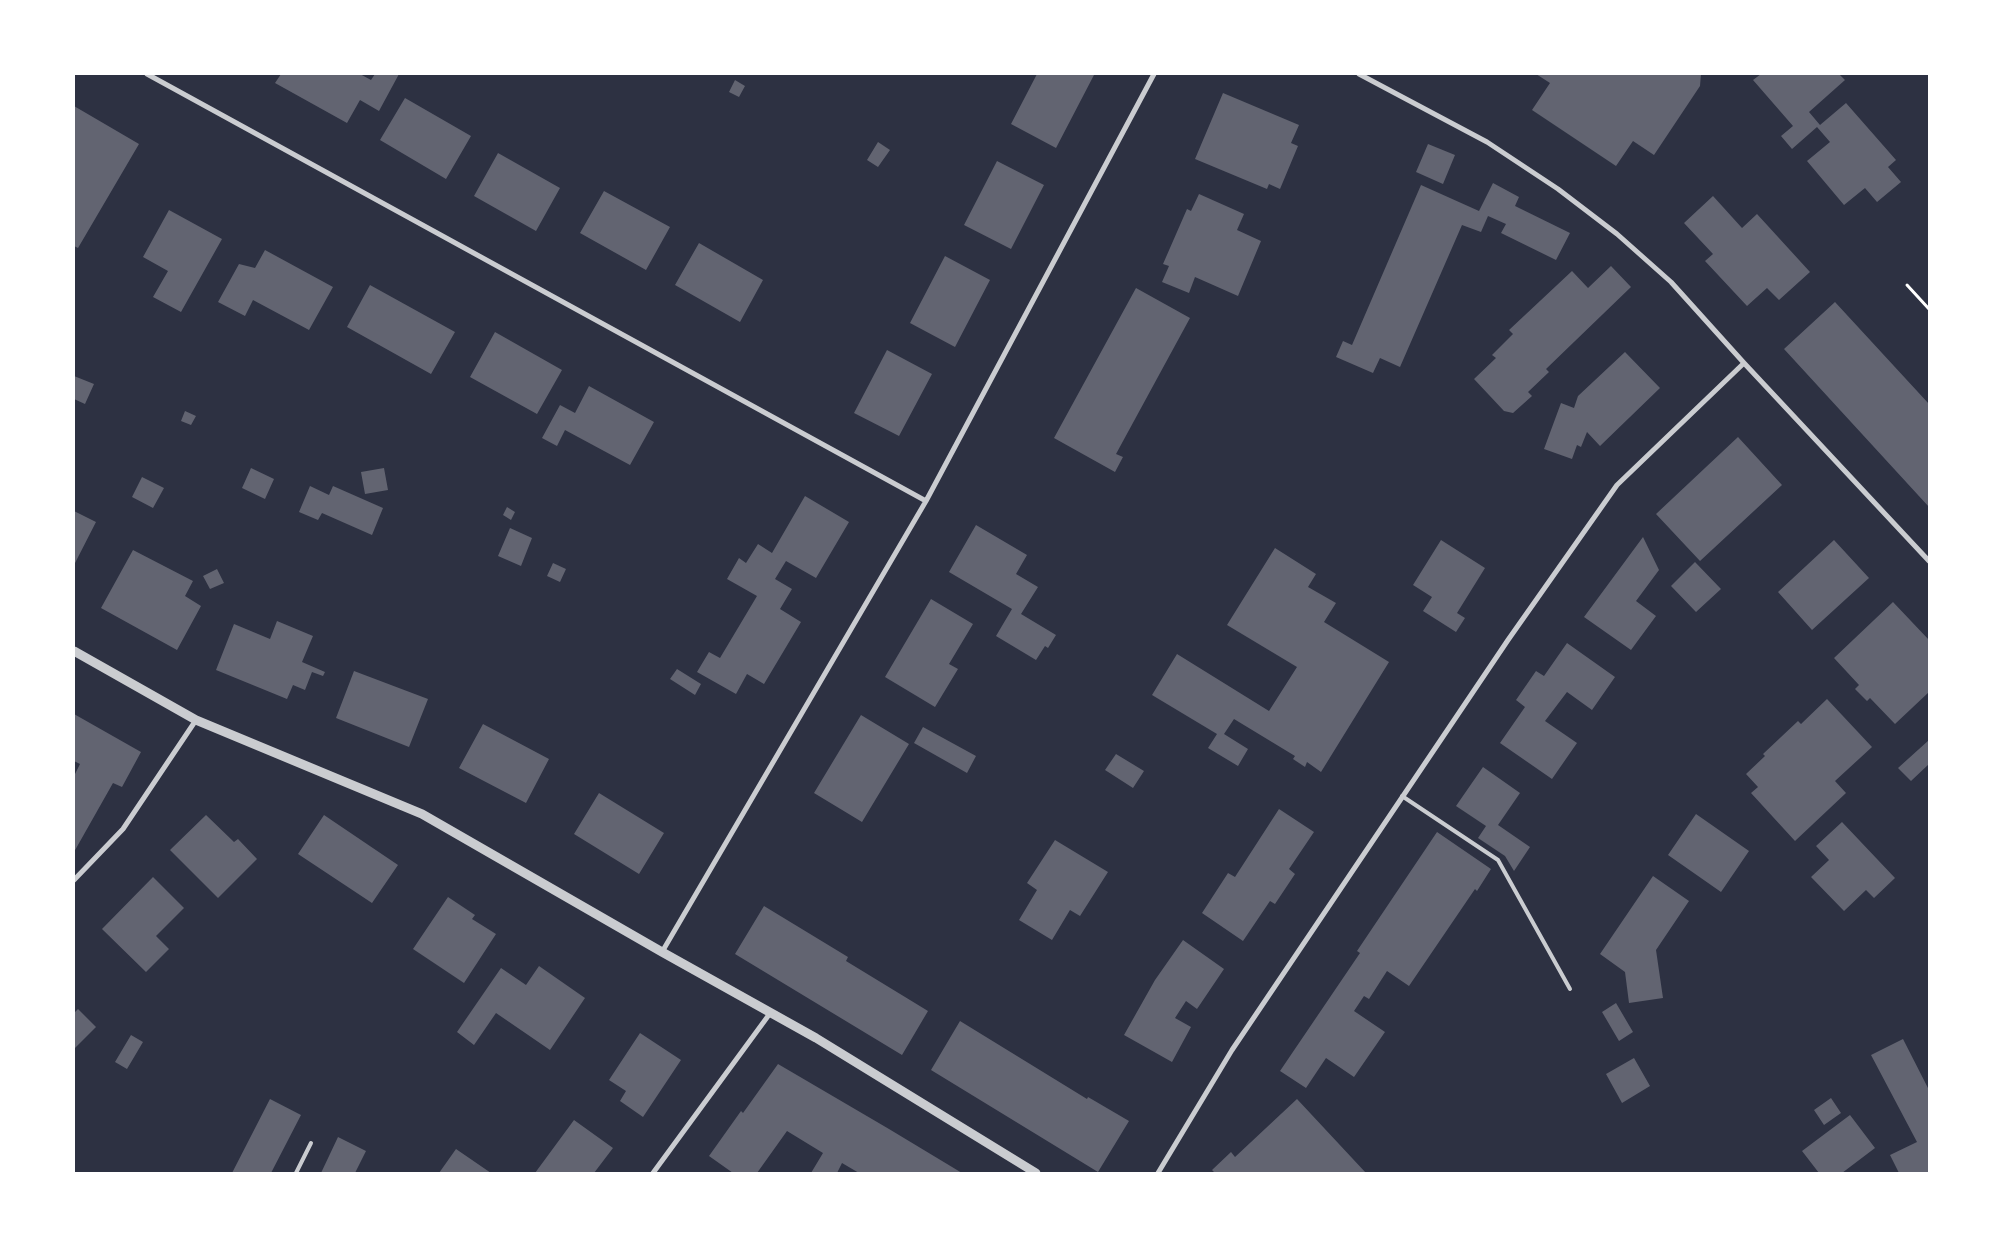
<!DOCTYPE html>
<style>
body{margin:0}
#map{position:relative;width:2003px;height:1247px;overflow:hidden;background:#2d3142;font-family:"Times New Roman",serif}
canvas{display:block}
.frame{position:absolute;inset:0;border:75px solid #fff;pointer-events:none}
</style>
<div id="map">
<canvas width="2003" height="1247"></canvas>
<div class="frame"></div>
</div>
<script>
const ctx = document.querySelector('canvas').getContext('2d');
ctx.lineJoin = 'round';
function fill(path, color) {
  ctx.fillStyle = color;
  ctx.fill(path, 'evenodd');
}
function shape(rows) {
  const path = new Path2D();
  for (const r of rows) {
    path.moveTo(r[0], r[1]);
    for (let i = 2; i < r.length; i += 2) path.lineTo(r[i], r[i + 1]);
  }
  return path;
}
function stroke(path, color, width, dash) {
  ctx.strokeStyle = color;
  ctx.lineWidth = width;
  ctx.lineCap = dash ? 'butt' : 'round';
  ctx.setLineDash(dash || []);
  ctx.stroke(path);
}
fill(shape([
 [281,74,360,74,371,80,375,74,399,74,379,111,360,100,347,123,275,83],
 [1037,74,1094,75,1056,148,1011,124],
 [1536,74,1701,74,1700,86,1654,155,1633,141,1616,166,1532,110,1550,83],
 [1761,74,1839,74,1845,80,1809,112,1820,125,1846,103,1896,160,1888,167,1901,182,1877,202,1865,188,1844,205,1807,161,1830,142,1817,127,1792,149,1781,136,1793,126,1753,80],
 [735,80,745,86,739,97,729,92],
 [1223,93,1299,125,1291,143,1298,146,1280,189,1269,184,1267,189,1195,159],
 [405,98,471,136,446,179,380,140],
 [74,106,139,144,78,248,74,246],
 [878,142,890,150,878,167,867,160],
 [1428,144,1455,155,1443,184,1416,172],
 [498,153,560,188,536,231,474,196],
 [997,161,1044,185,1011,249,964,225],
 [1493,183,1519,197,1515,206,1570,233,1556,260,1501,233,1506,224,1488,216,1481,232,1462,225,1400,367,1380,358,1373,373,1336,357,1343,341,1352,345,1421,185,1479,211],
 [604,191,670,227,646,270,580,233],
 [1199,194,1244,214,1237,230,1261,241,1238,296,1195,277,1189,293,1162,282,1169,266,1163,264,1187,209,1191,211],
 [1713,196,1742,228,1757,214,1810,272,1779,300,1767,288,1747,306,1705,261,1713,254,1684,223],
 [169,210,222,239,181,312,153,297,168,271,143,257],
 [699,243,763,280,740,322,675,285],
 [265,250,333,287,309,330,253,300,245,316,218,302,239,264,255,268],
 [945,256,990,280,955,347,910,323],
 [1611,266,1631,287,1546,369,1549,372,1528,392,1532,396,1513,413,1504,411,1474,379,1496,358,1492,355,1513,334,1509,330,1572,271,1588,288],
 [370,285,455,332,431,374,347,327],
 [1136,288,1190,318,1116,454,1123,457,1115,472,1054,438],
 [1835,302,1929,404,1929,507,1784,349],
 [495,332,562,370,537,414,470,377],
 [887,350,932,374,899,436,854,413],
 [1625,352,1660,388,1600,446,1587,432,1581,447,1577,445,1572,459,1544,449,1561,403,1574,408,1578,396],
 [74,376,94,384,85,404,74,399],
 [589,386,654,422,630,465,565,430,557,446,542,438,560,405,575,413],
 [185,411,196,416,191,425,181,421],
 [1738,437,1782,485,1700,561,1656,514],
 [251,468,274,479,265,499,242,488],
 [384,468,388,490,365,494,361,472],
 [142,477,164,488,153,508,132,497],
 [310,486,329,495,333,486,383,508,372,535,322,513,318,520,299,512],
 [805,496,849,522,816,578,786,561,775,579,792,589,780,609,801,622,764,684,747,674,736,694,697,672,709,652,720,658,757,596,727,579,739,558,746,563,758,544,772,553],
 [507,507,515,512,511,520,503,515],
 [74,511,96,522,74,565],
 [976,525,1027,555,1016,574,1038,587,1021,614,1056,635,1048,648,1045,646,1036,660,996,636,1012,609,949,572],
 [510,528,532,538,521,566,498,556],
 [1643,537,1659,570,1636,601,1656,616,1631,650,1584,617],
 [1441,540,1485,568,1457,613,1465,618,1456,632,1423,611,1432,597,1413,585],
 [1834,540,1869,578,1812,630,1778,592],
 [1275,548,1316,574,1308,587,1336,603,1324,622,1389,662,1321,772,1307,762,1305,767,1293,759,1295,756,1234,719,1224,734,1248,749,1238,766,1208,748,1217,734,1152,695,1177,654,1269,711,1297,667,1227,625],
 [133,550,193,581,185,596,201,606,177,650,101,608],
 [1695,562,1721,589,1696,612,1671,586],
 [553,563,566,569,560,582,547,576],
 [217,569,224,583,210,589,203,576],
 [931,599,973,624,949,664,958,669,935,707,885,677],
 [1893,602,1929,640,1929,692,1895,724,1870,698,1867,701,1855,689,1859,685,1834,658],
 [277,621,313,636,302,662,325,672,323,676,312,672,305,690,293,685,287,699,216,670,234,624,270,639],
 [1567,643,1615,677,1592,710,1567,692,1545,721,1577,743,1552,779,1500,743,1525,707,1516,700,1536,671,1544,676],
 [677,669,701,684,695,695,670,679],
 [354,671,428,699,409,747,336,718],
 [1827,699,1872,747,1835,781,1846,793,1795,841,1751,793,1758,787,1746,774,1765,756,1763,754,1798,721,1801,724],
 [74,714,141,752,122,787,113,783,74,852,74,776,80,764,74,761],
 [861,715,909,744,862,822,814,793],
 [483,724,549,759,526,803,459,768],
 [923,727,976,756,967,773,914,743],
 [1929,740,1929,764,1911,781,1898,768],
 [1116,754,1144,771,1133,788,1105,770],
 [1483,767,1520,793,1498,825,1530,847,1514,871,1505,856,1478,838,1486,826,1456,806],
 [599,793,664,833,639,874,574,834],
 [1279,809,1314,832,1289,869,1295,874,1275,904,1270,901,1243,941,1202,913,1228,873,1235,877],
 [1696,814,1749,851,1721,892,1668,855],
 [206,815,234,842,238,839,257,859,218,898,170,850],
 [324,815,398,865,372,903,298,854],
 [1842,822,1895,878,1874,898,1866,890,1844,911,1811,877,1829,860,1816,846],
 [1437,832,1491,869,1477,891,1475,889,1409,986,1387,971,1369,999,1364,996,1354,1011,1385,1032,1354,1077,1326,1058,1306,1088,1280,1071,1360,953,1357,951],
 [1055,840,1108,872,1080,916,1070,910,1052,940,1019,920,1037,890,1027,883],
 [1653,876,1689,901,1656,950,1663,998,1629,1003,1625,972,1600,954],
 [153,877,184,908,156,936,169,949,146,972,102,929],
 [448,897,475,915,472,919,496,934,464,983,413,949],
 [764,906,848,957,846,961,928,1011,902,1055,735,954],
 [1183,940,1224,969,1197,1009,1186,1001,1175,1018,1191,1027,1172,1062,1124,1035,1155,980],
 [539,966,585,998,550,1050,496,1013,474,1045,457,1032,501,968,526,985],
 [1616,1003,1633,1032,1619,1041,1602,1012],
 [78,1009,96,1027,74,1049,74,1011,75,1012],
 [960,1021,1087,1099,1088,1097,1129,1121,1098,1172,931,1070],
 [640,1033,681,1060,643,1117,620,1101,626,1091,609,1080],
 [131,1035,143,1042,127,1069,115,1062],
 [1903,1039,1929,1090,1929,1173,1899,1173,1890,1155,1917,1142,1871,1055],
 [1634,1058,1650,1086,1622,1103,1606,1074],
 [778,1064,889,1129,962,1173,859,1173,842,1163,837,1173,811,1173,823,1153,787,1131,757,1173,733,1173,709,1156,741,1111,743,1113],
 [1831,1098,1841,1113,1824,1125,1814,1110],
 [270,1099,301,1115,271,1173,232,1173],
 [1297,1099,1366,1173,1215,1173,1212,1170,1231,1152,1235,1157],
 [1850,1115,1875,1148,1842,1173,1819,1173,1802,1151],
 [574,1120,613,1148,594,1173,535,1173],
 [338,1137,366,1151,355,1173,321,1173],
 [456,1149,491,1173,439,1173]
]), '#626471');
stroke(shape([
 [1907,285,1929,309]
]), '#fff', 3);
stroke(shape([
 [1402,796,1498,860,1570,989],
 [296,1173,311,1143]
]), '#caccd0', 4);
stroke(shape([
 [147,74,926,501],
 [1359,74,1487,142,1558,189,1617,234,1671,282,1744,363,1929,561],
 [74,880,123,829,196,720],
 [662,952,926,501,1154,74],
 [653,1173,771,1012],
 [1158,1173,1232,1050,1508,640,1617,485,1744,363]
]), '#caccd0', 5);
stroke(shape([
 [74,651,196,720,422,814,662,952,816,1038,1036,1173]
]), '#caccd0', 9);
</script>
